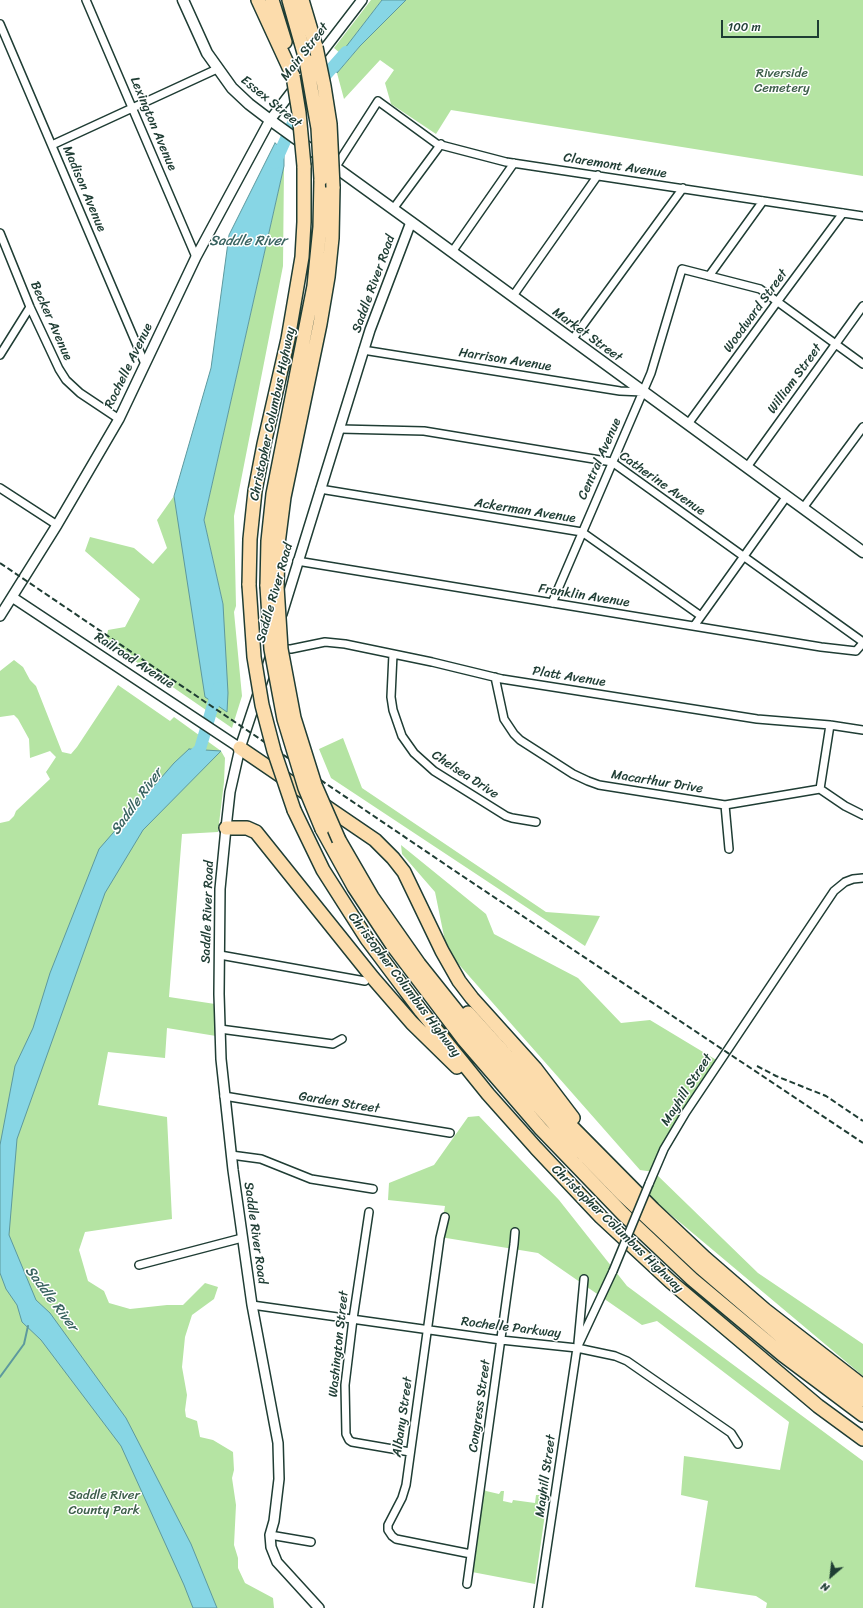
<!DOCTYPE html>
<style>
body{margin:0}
#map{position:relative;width:863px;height:1608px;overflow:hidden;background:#fff;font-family:Sriracha,sans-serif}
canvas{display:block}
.north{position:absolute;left:811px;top:1556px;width:40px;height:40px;-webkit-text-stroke:3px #fff;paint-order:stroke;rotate:208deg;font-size:11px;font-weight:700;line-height:16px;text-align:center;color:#1f3d34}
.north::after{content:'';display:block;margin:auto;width:14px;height:18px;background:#1f3d34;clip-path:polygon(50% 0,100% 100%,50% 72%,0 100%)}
.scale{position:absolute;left:721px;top:20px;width:98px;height:18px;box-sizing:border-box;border:2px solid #1f3d34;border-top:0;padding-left:5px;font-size:12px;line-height:14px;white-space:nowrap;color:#1f3d34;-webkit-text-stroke:3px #fff;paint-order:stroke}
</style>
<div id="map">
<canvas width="863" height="1608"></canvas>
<div class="north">N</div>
<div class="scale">100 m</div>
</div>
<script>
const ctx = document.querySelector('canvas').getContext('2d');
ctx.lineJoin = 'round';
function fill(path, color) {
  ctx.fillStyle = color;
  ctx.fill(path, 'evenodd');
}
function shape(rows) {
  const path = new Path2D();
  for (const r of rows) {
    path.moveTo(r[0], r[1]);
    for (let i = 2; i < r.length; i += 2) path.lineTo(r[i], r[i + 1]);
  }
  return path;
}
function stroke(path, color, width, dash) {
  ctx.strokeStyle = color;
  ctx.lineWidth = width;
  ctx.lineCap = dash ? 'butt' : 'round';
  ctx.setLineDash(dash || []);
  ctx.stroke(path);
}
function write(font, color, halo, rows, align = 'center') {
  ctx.font = font + ' Sriracha,sans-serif';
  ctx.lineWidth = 3;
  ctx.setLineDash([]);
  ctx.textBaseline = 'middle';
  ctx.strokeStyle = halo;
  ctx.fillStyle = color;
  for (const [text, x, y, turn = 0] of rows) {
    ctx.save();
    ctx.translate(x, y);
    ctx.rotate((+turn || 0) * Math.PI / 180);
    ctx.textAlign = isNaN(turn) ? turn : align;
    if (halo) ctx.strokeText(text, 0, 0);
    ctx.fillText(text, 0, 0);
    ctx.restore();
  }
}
fill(shape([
 [371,0,382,0,341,54,334,48],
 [406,0,863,0,863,176,451,110,436,134,391,104,385,83,394,70,380,60,344,99,337,73,360,46],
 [284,166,283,266,234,516,236,606,234,612,242,696,232,728,106,641,108,630,125,627,140,599,85,551,90,537,134,548,153,564,167,548,157,520,174,496,210,684,223,604,204,520],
 [14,660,23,667,30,680,36,686,62,752,71,754,77,747,118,685,170,721,174,717,221,751,225,758,224,782,218,832,182,834,169,997,215,1004,216,1036,167,1028,165,1058,108,1052,98,1105,167,1117,172,1219,85,1232,79,1250,88,1281,104,1291,109,1303,130,1309,167,1305,183,1305,205,1283,218,1287,214,1299,192,1315,185,1337,182,1367,187,1395,185,1410,186,1417,197,1421,200,1437,213,1440,233,1452,234,1470,232,1478,236,1505,234,1545,238,1558,238,1568,245,1583,273,1598,274,1608,0,1608,0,823,9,821,14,816,16,811,50,779,46,772,56,757,50,751,30,758,29,739,18,719,14,715,0,717,0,671],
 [343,738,362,788,546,912,600,916,585,946,331,778,319,749],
 [401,845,486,914,494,934,578,978,621,1023,650,1020,718,1061,654,1172,758,1273,863,1344,863,1376,645,1193,654,1172,640,1170,447,951,435,892,402,854],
 [479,1116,559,1200,627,1286,863,1461,863,1608,766,1608,767,1603,756,1596,695,1587,708,1501,681,1495,684,1456,780,1470,789,1422,657,1321,642,1325,538,1253,440,1237,445,1206,388,1200,389,1183,434,1165,468,1117],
 [484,1489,486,1491,499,1494,501,1491,504,1491,503,1501,512,1503,513,1500,535,1503,536,1495,543,1495,544,1492,548,1493,535,1584,472,1572]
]), '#b5e4a3');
const water = shape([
 [382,0,406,0,360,46,337,73,335,61,382,0],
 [275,143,284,150,284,166,204,520,223,604,228,693,227,712,205,697,174,496,211,368,229,235,275,143],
 [189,749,221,751,143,830,105,893,17,1139,9,1235,36,1300,50,1313,126,1418,191,1544,217,1608,193,1608,184,1585,121,1446,41,1340,22,1322,17,1305,6,1289,0,1273,0,1145,15,1066,33,1028,50,973,99,849,174,763,189,749]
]);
fill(water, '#87d6e5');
stroke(water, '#5d999e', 1);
stroke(shape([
 [0,1377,24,1344,28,1326]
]), '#5d999e', 2);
stroke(shape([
 [275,163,303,101,346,52],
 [189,760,200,749,218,688]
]), '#87d6e5', 12);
const minor = shape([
 [86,0,196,257],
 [0,24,145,364],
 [52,145,217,69],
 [335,168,378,101,437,144,506,162,863,216],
 [393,209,441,144],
 [0,233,30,307,59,369,66,380,80,393,119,419],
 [452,252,514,163],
 [709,276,763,201],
 [513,296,598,175],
 [572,340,683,188],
 [363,350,620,391,643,392],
 [0,355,30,307],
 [688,424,777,302,843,213],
 [340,429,424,431,612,462,863,642],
 [747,467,863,306],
 [0,488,57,525],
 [320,489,582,532,701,616],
 [803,508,863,427],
 [297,561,821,647,856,651,863,643],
 [552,603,651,373,682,269,760,289,863,364],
 [694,626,787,496],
 [279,649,291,649,325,642,345,644,432,662,502,679,757,719,830,725,863,730],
 [393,654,391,697,393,710,402,736,414,753,434,771,506,816,512,818,536,822],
 [495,677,504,719,514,734,520,740,573,774,588,781,599,785,725,805,820,789,845,806,863,815],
 [820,789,830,725],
 [725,805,729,849],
 [220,955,365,981],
 [220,1029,333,1044,342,1039],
 [224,1096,450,1133],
 [231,1155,261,1159,311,1179,373,1189],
 [649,1184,664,1149,686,1112,834,891,845,882,853,879,863,878],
 [369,1212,353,1319,345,1385,346,1434,349,1440,352,1442,410,1452],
 [445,1217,440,1238,406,1485,402,1498,388,1525,388,1530,392,1536,396,1539,471,1554],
 [139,1265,242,1238],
 [252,1305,501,1340,577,1348,615,1356,627,1361,731,1433,738,1444],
 [578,1343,584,1279],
 [270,1535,311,1542],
 [467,1584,514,1244,515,1232],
 [538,1608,577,1348,613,1271]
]);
const tertiary = shape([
 [12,597,240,748],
 [282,614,370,330,411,222],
 [0,616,57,525,119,419,196,257,270,120,362,0],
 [271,655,240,748,230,792,226,828,220,889,219,994,221,1059,233,1170,252,1305,278,1443,279,1479,274,1521,270,1535,271,1547,277,1562,319,1608]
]);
const secondary = shape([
 [183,0,207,53,232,88,249,104,270,120,418,227,863,552]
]);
const motorway = shape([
 [258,0,293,76],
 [272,0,285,42],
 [289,0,306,60],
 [302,0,316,47],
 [249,585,250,539,255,491,264,444,288,339,302,257,304,222,304,166],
 [267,586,268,541,273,494,314,286,320,227,321,179],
 [277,587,278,544,284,497,320,324,328,277,332,238,333,187],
 [240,748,375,840,393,858,404,872,442,951,459,981,472,998,535,1068,573,1118],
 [294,810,323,870,367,939,421,1011,488,1094,536,1148,601,1217,671,1282,818,1406,863,1439],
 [226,828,247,828,256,832,373,978,412,1023,457,1067],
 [322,829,354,887,393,946,464,1040,541,1129,623,1214,692,1279,783,1355,863,1415],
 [339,840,372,897,419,964,478,1038,556,1126,622,1194,700,1267,790,1344,863,1400],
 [468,1013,562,1117,653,1209,705,1258,765,1310,863,1386]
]);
stroke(minor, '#1f3d34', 10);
stroke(tertiary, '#1f3d34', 12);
stroke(secondary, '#1f3d34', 13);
stroke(motorway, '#1f3d34', 16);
stroke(minor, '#fff', 7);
stroke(tertiary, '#fff', 9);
stroke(secondary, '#fff', 10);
stroke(motorway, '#fcdcac', 13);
stroke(shape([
 [0,563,455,871,863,1143],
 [757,1066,776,1076,826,1096,863,1121]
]), '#1f3d34', 2, [6, 3]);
const minorBridge = shape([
 [613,1271,649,1184]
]);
const motorwayBridge = shape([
 [316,47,324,86,330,124,333,187],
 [306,60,318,128,321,179],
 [293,76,299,113,304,166],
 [249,585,254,657,262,705,274,751,294,810],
 [267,586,271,649,284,719,305,788,322,829],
 [277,587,281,649,294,718,315,785,339,840]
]);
stroke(minorBridge, '#1f3d34', 10, []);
stroke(motorwayBridge, '#1f3d34', 16, []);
stroke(minorBridge, '#fff', 7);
stroke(motorwayBridge, '#fcdcac', 13);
write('13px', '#1f3d34', '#fff', [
 ["Main Street",305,52,-52],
 ["Essex Street",271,102,39],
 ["Lexington Avenue",153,124,67],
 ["Claremont Avenue",615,166,9],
 ["Madison Avenue",84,189,67],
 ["Saddle River Road",374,284,-70],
 ["Woodward Street",756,311,-54],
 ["Becker Avenue",51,321,66],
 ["Market Street",587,335,36],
 ["Harrison Avenue",505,360,9],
 ["Rochelle Avenue",129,366,-64],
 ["William Street",795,379,-54],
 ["Christopher Columbus Highway",273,414,-78],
 ["Central Avenue",600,459,-66],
 ["Catherine Avenue",662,484,35],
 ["Ackerman Avenue",525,511,9],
 ["Saddle River Road",275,593,-74],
 ["Franklin Avenue",584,596,9],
 ["Railroad Avenue",134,661,33],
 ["Platt Avenue",569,677,9],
 ["Chelsea Drive",465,775,33],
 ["Macarthur Drive",657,782,9],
 ["Saddle River Road",208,912,-88],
 ["Christopher Columbus Highway",404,985,53],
 ["Mayhill Street",687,1090,-57],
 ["Garden Street",339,1103,9],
 ["Christopher Columbus Highway",617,1229,44],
 ["Saddle River Road",255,1233,82],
 ["Rochelle Parkway",511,1328,7],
 ["Washington Street",339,1344,-84],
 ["Congress Street",480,1406,-82],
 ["Albany Street",403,1417,-82],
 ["Mayhill Street",546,1476,-82]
]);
write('13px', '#3d5e4a', '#fff', [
 ["Riverside",782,74],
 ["Cemetery",782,89],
 ["Saddle River",104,1496],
 ["County Park",104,1511]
]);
write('italic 14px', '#396360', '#fff', [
 ["Saddle River",248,241],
 ["Saddle River",137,802,-54],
 ["Saddle River",51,1299,53]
]);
</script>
